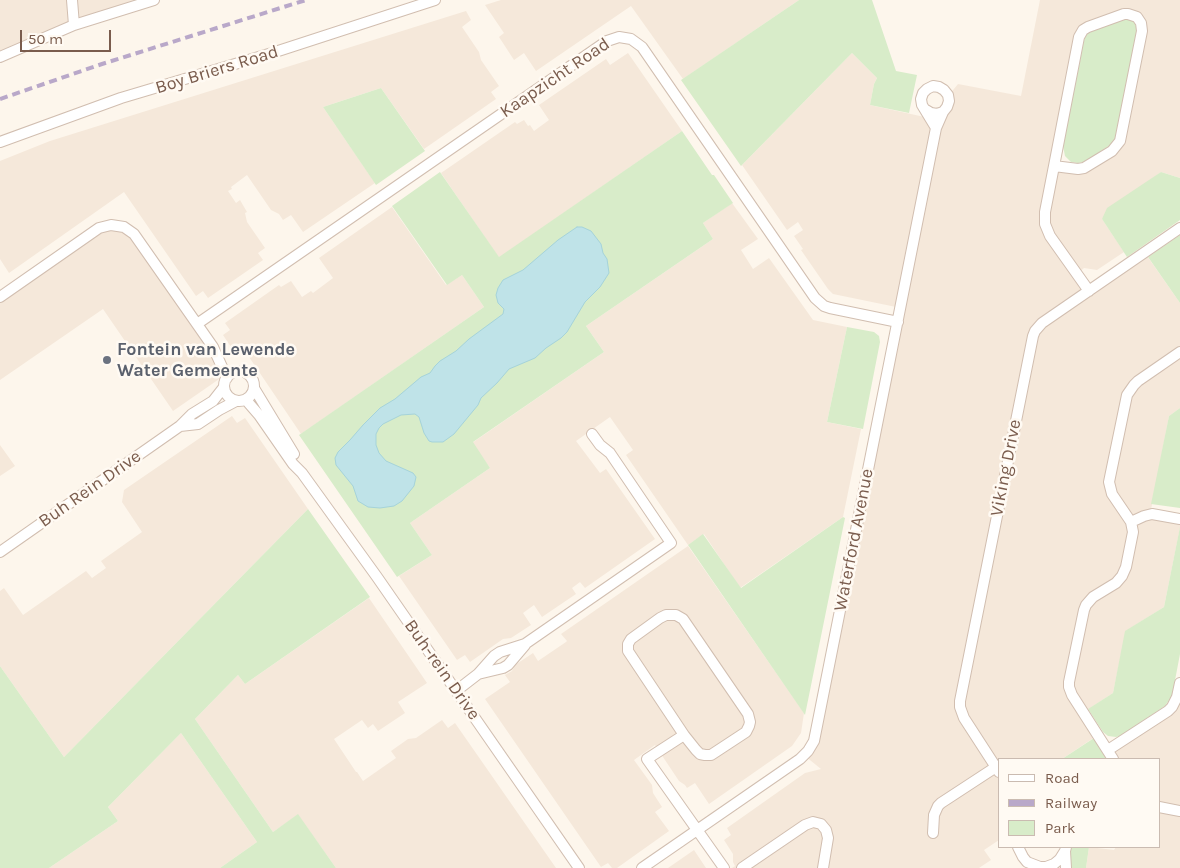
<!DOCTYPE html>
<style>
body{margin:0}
#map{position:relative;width:1180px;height:868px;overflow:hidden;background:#fdf6ec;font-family:Karla,sans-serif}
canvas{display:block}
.legend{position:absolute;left:998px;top:758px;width:162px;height:90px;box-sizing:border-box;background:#fffaf3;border:1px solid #cabbb1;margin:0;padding:6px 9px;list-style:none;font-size:15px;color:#7a5c4d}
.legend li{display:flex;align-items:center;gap:10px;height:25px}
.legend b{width:25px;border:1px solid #cabbb1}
.scale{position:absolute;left:20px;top:30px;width:91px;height:22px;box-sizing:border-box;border:2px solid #7a5c4d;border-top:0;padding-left:6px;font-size:15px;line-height:18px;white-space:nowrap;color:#7a5c4d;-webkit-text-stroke:4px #fffaf3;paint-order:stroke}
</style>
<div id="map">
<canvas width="1180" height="868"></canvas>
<ul class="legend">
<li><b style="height:6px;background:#fff"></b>Road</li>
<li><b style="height:6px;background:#b9a8c9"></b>Railway</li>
<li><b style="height:14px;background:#d8ecc9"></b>Park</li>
</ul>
<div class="scale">50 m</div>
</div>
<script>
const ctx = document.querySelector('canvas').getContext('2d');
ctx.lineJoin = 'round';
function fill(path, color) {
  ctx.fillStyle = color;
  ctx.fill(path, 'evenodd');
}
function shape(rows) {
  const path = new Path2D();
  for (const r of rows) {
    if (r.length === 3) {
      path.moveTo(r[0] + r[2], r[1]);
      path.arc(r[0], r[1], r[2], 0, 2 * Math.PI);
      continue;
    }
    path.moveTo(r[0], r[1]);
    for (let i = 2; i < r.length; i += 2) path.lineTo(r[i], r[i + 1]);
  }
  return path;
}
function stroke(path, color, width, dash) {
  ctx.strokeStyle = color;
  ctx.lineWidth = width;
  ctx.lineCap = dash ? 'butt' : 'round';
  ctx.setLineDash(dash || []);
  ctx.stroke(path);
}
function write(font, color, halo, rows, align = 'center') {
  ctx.font = font + ' Karla,sans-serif';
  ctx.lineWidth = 5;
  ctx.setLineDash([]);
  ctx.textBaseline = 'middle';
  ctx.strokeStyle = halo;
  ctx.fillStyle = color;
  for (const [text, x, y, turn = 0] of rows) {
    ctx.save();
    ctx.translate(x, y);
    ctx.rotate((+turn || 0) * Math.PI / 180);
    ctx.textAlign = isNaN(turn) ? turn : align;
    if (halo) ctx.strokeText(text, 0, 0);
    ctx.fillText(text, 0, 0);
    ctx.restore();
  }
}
fill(shape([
 [0,0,154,0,0,57],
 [501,0,799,0,683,79,631,6,536,71,524,53,514,60,499,37,504,33,485,5],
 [1040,0,1180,0,1180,178,1161,172,1102,219,1124,252,1097,270,1084,268,1077,274,1089,291,1145,253,1180,303,1180,408,1169,416,1150,515,1180,519,1180,528,1164,607,1126,631,1113,693,1084,712,1098,735,1062,759,999,759,999,840,984,850,991,860,979,868,732,868,735,866,733,862,733,854,724,840,731,835,727,828,805,773,821,769,805,756,808,752,901,308,833,294,828,289,801,250,803,249,794,236,803,230,798,222,787,230,742,165,852,53,877,78,874,84,870,105,929,118,936,129,949,95,958,84,1021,96],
 [1124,13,1143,27,1113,151,1079,170,1053,167,1083,29],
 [466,11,471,20,462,27,479,52,481,60,499,86,491,92,496,99,424,149,381,88,323,107,375,183,303,232,291,215,283,220,279,214,271,210,247,175,231,187,232,189,228,191,236,203,240,200,247,212,245,213,247,222,265,248,258,253,263,260,208,298,203,291,196,296,124,192,9,273,0,259,0,161,50,141],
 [628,53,682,131,499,258,441,173,515,122,517,124,524,120,528,126,530,125,534,131,549,120,539,105,606,59,610,65],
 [732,203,758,239,741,250,753,269,769,258,813,320,847,327,827,422,861,429,843,517,740,588,704,534,688,545,626,455,633,450,610,417,576,441,600,473,606,469,655,539,585,588,580,582,572,588,576,594,542,617,534,605,523,613,531,625,511,638,503,639,470,662,465,655,457,660,399,576,432,555,410,523,490,468,472,443,604,352,586,326,713,239,703,223],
 [392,207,446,285,462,275,484,307,301,434,245,351,237,356,223,335,230,330,225,323,279,285,281,287,291,281,302,297,311,291,313,293,333,278,319,258],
 [123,227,212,348,225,375,173,411,103,309,0,380,0,298,100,229],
 [232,416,237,423,245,418,308,509,64,757,0,666,0,591,4,588,23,615,86,571,92,578,106,568,101,561,142,532,122,502,124,490],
 [0,445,15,466,0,476],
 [688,546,804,713,801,733,792,746,709,804,695,783,687,788,685,785,679,781,655,745,634,760,652,785,653,793,662,807,655,812,669,831,617,868,612,868,608,863,601,867,485,699,510,682,505,675,512,671,515,665,533,653,538,661,566,642,567,641,561,634],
 [369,598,427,683,398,702,405,713,378,731,373,724,368,728,362,720,334,739,356,772,357,772,363,781,396,758,391,751,408,739,416,738,442,720,448,728,455,723,556,868,336,868,298,815,273,832,195,719,238,675,245,684],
 [1180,685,1180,868,1086,868,1089,847,1114,850,1116,847,1159,847,1159,759,1113,759,1108,751,1168,712],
 [181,733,257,842,220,868,49,868,118,821,108,807],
 [694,850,706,868,668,868]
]), '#f5e8da');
fill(shape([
 [799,0,872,0,896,71,917,75,909,113,870,105,874,84,877,78,852,53,741,166,681,80],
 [1128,19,1134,21,1137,29,1116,137,1114,141,1110,145,1089,159,1083,162,1078,163,1071,162,1065,156,1063,146,1085,36,1093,29,1121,20],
 [381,88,425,151,376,185,323,107],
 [682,131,712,175,714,175,733,203,703,223,713,239,586,326,604,352,473,442,490,468,410,523,432,555,397,577,299,435,484,307,462,275,447,285,392,206,440,172,499,257],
 [1161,172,1180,178,1180,220,1127,257,1102,219,1107,208],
 [1180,235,1180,303,1148,257],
 [847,327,874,332,879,336,880,342,863,429,827,422],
 [1180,408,1180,508,1151,504,1169,416],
 [308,509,370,597,245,684,238,675,195,719,273,832,298,814,336,868,220,868,257,842,181,733,108,807,118,821,49,868,0,868,0,666,64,757],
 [843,517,845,518,805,715,688,545,703,534,741,588],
 [1180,527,1180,654,1172,696,1165,706,1120,736,1116,737,1108,736,1103,732,1088,709,1113,693,1125,631,1164,607],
 [1094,738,1108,759,1062,759],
 [1071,847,1089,847,1086,868,1069,868,1068,863]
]), '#d8ecc9');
const water = shape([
 [577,227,582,227,591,231,601,244,603,253,607,259,609,273,600,287,585,302,567,332,561,338,546,348,535,358,509,369,497,383,481,398,478,405,454,434,443,442,432,442,429,441,424,433,419,417,415,414,401,415,383,424,379,428,376,434,376,445,379,453,386,461,413,473,416,477,414,486,402,501,394,506,380,508,368,507,358,501,353,486,336,465,335,458,338,452,350,440,363,425,380,408,395,399,421,377,430,373,435,366,440,361,456,351,469,339,503,314,504,309,498,303,496,295,498,288,503,280,523,270,558,240,577,227]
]);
fill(water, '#bfe3e8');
stroke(water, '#a5d3da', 1);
const minor = shape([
 [72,0,74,25],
 [1124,14,1128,14,1137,17,1141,23,1142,31,1120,141,1112,151,1084,168,1078,169,1054,166,1079,37,1083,30,1088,27,1124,14],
 [0,57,74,25,154,0],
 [926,110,931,113,937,114,943,112,947,107,949,101,948,95,944,90,939,87,933,86,927,89,923,93,921,99,922,105,936,128],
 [0,142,121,98,272,53,435,0],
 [1054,166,1045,212,1045,224,1050,236,1089,291],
 [0,297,99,228,111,225,124,227,134,234,213,347,227,378],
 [197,324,607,41,619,37,631,39,642,47,815,298,824,306,830,308,898,322],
 [239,386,15],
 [254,388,294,454],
 [246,400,259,415,293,464,302,473,377,577,579,868],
 [180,426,198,424,219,410,236,401],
 [1131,522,1144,516,1152,514,1180,519],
 [0,552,180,426,192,414,213,401,224,387],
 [478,674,503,668,508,665,525,645],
 [456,691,478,674,494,656,500,652,525,644,671,543,610,453,600,445,592,434],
 [684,735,628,651,628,644,631,639,660,618,666,615,676,615,683,619,748,714,750,722,749,726,746,732,711,755,705,755,700,754,696,750,684,735,647,759,724,868],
 [1108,750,1168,711,1172,707,1177,697,1180,683],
 [1113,759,1072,695,1069,687,1069,682,1084,610,1086,605,1093,597,1116,583,1122,576,1126,567,1133,532,1131,522,1112,494,1109,482,1127,395,1134,385,1138,381,1180,352],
 [999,772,964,718,960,707,960,701,1033,336,1035,331,1042,323,1180,228],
 [1159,807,1180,811],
 [933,833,934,815,938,806,941,803,996,767],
 [1018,847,1023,857,1027,862,1040,867,1046,867,1054,864,1060,859,1065,851,1066,847],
 [1065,851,1066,868],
 [642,868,800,759,808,751,814,741,936,128,943,112],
 [742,868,805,825,813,822,821,824,826,830,828,838,823,868]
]);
stroke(minor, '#d1beb0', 12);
stroke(minor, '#fff', 10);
stroke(shape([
 [0,99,102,64,306,0]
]), '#b9a8c9', 4, [8, 5]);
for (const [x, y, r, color] of [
 [107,360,5,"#6b7280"]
]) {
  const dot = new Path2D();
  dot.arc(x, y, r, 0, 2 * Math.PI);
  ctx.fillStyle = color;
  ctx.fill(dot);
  stroke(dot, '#fffaf3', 2);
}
write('18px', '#7a5c4d', '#fffaf3', [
 ["Boy Briers Road",217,70,-17],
 ["Kaapzicht Road",555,78,-34],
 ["Viking Drive",1006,468,-79],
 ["Buh Rein Drive",90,489,-35],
 ["Waterford Avenue",854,540,-79],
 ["Buh-rein Drive",442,670,55]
]);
write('bold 18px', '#5b616d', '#fffaf3', [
 ["Fontein van Lewende",117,350],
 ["Water Gemeente",117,371]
], 'left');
</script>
